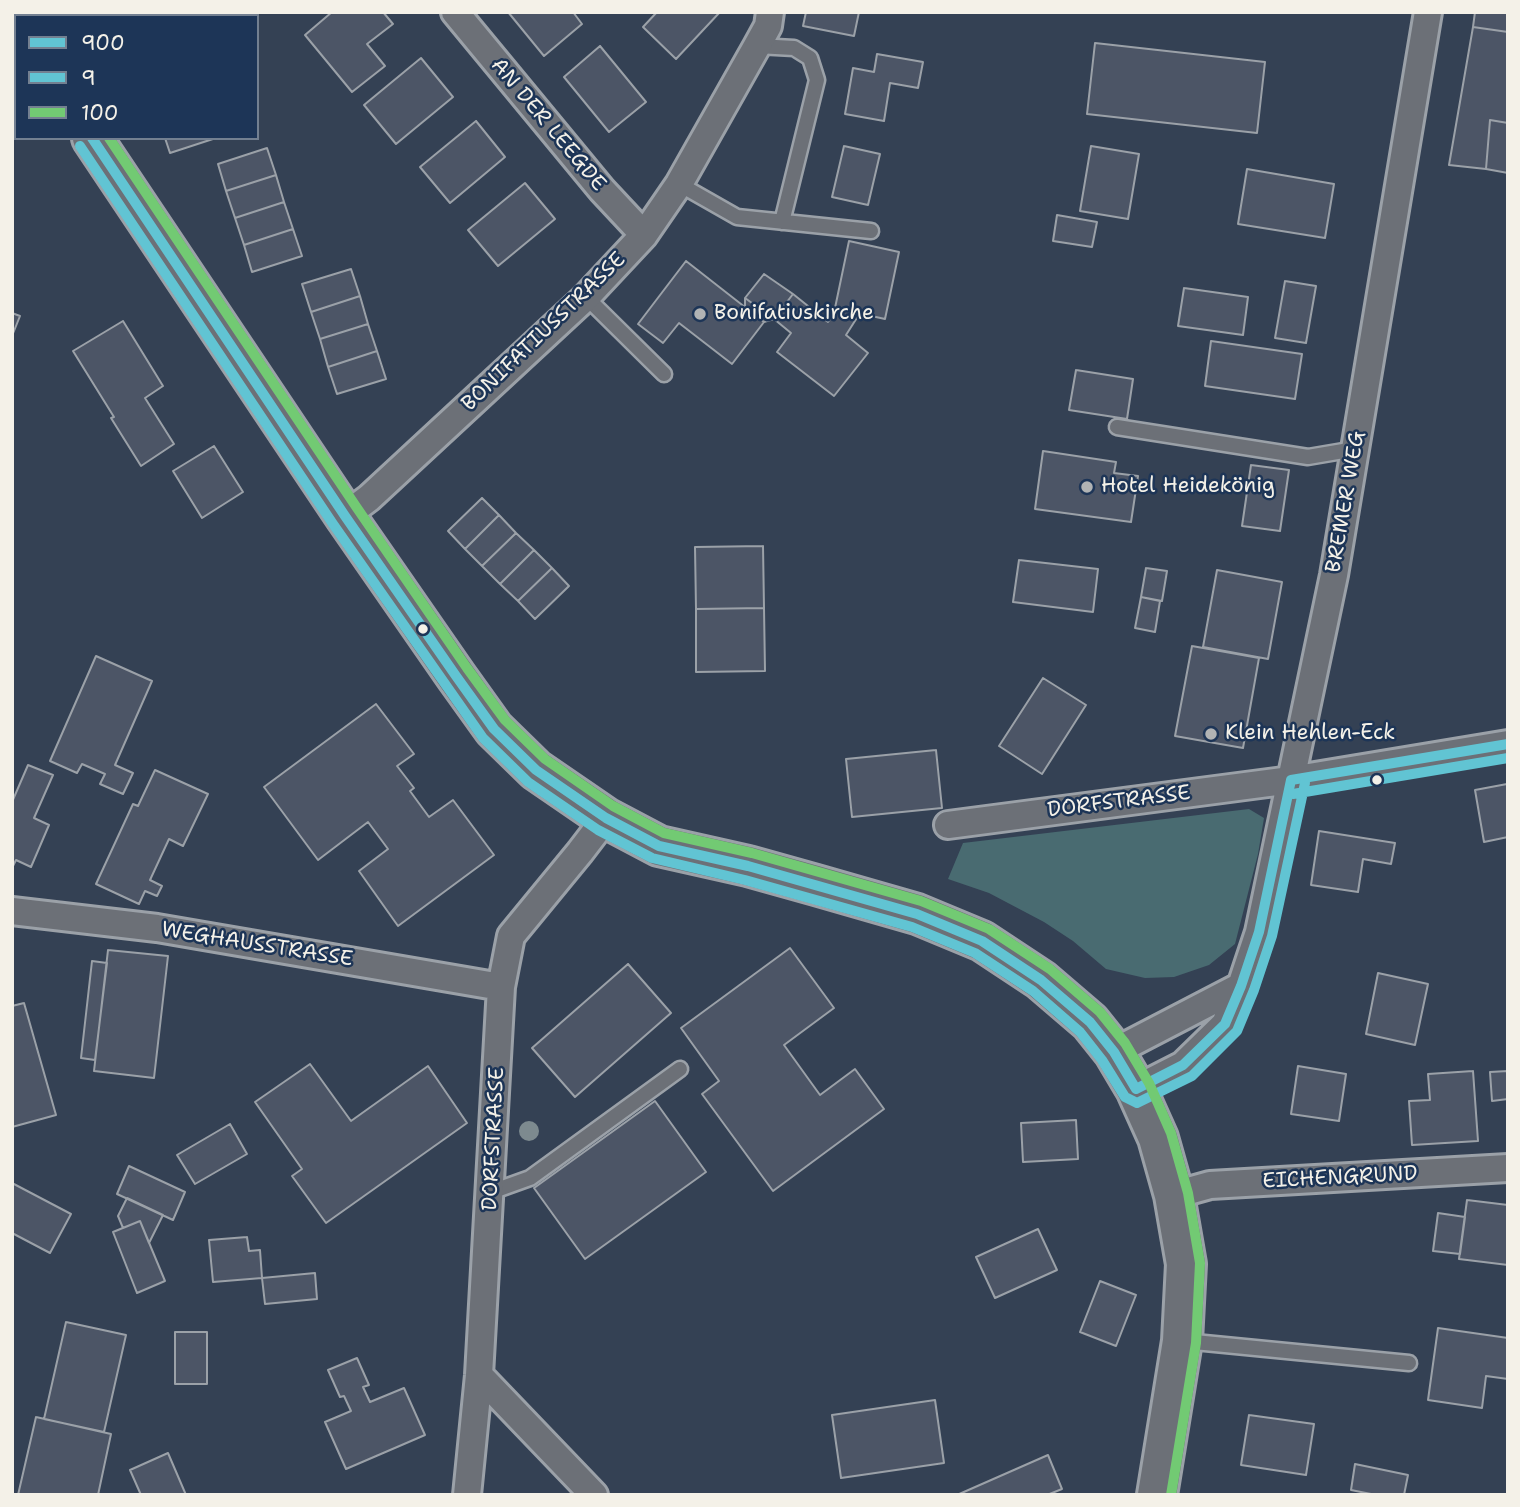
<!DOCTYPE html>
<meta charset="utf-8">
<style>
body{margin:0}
#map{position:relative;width:1520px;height:1507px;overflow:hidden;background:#344154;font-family:"Shantell Sans",sans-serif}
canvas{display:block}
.frame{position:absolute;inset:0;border:14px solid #f4f1e8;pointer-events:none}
.legend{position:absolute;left:14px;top:14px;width:245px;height:126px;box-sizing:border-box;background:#1d3557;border:2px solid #738091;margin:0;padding:9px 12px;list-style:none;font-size:21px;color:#f4f1e8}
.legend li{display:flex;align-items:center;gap:14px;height:35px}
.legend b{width:35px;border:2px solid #738091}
</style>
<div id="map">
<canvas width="1520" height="1507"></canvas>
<div class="frame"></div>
<ul class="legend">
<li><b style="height:9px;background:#61c4d3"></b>900</li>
<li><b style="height:9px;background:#61c4d3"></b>9</li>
<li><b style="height:9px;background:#72ca73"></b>100</li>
</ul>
</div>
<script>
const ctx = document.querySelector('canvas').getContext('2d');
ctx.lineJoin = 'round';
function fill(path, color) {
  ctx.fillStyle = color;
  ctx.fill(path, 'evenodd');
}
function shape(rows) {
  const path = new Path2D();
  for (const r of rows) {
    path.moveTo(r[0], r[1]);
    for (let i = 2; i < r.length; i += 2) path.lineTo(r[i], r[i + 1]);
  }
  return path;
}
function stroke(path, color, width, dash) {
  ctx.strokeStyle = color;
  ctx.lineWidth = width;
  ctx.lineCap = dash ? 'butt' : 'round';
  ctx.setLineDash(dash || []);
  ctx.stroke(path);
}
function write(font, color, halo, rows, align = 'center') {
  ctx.font = font + ' "Shantell Sans",sans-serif';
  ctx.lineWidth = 5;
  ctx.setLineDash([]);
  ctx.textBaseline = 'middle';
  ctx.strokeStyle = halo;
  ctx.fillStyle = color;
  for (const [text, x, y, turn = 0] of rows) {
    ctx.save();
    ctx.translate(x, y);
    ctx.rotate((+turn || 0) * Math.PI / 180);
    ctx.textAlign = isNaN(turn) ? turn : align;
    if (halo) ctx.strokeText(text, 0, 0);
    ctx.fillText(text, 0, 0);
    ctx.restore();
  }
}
fill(shape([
 [1249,809,1264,818,1258,854,1235,944,1209,965,1174,977,1145,978,1106,969,1073,941,1044,922,989,893,948,879,963,843]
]), '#496b71');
const building = shape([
 [82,12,133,12,134,14,83,16,82,12],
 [332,12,383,12,393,24,367,44,385,66,352,92,305,35,332,12],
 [508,12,573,12,582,24,544,56,508,12],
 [657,12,720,12,676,59,643,27,657,12],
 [806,12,859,12,854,36,803,26,806,12],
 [1475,12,1508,12,1508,32,1473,27,1475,12],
 [1473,27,1508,32,1508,123,1490,120,1486,169,1449,165,1473,27],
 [1095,43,1265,62,1257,133,1087,114,1095,43],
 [600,46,646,102,609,132,564,77,600,46],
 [877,54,923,62,918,88,890,83,884,121,845,114,853,68,874,72,877,54],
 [421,58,453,97,396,144,364,105,421,58],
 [1490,120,1508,123,1508,173,1486,169,1490,120],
 [476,121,505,157,450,203,420,167,476,121],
 [165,138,216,138,170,153,165,138],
 [844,146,880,154,868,205,832,197,844,146],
 [1091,146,1139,154,1128,219,1080,211,1091,146],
 [267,148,276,175,226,191,218,164,267,148],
 [1247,169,1334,184,1325,238,1238,224,1247,169],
 [276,175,284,202,235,218,226,191,276,175],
 [525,183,555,219,498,266,468,230,525,183],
 [284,202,293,229,244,245,235,218,284,202],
 [1057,215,1097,222,1092,247,1053,241,1057,215],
 [293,229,302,256,252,272,244,245,293,229],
 [849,241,899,252,885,319,835,308,849,241],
 [686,261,764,322,732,364,679,323,663,343,638,324,686,261],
 [351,269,360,296,311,312,302,284,351,269],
 [764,274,793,294,774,319,745,298,764,274],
 [1285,281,1316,286,1306,343,1275,338,1285,281],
 [1184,288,1248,297,1243,335,1178,326,1184,288],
 [793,294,828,322,834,313,835,308,860,313,846,335,868,353,834,396,777,352,791,333,774,319,793,294],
 [360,296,368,324,320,339,311,312,360,296],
 [745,298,774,319,764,322,745,307,745,298],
 [12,313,20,316,12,336,12,313],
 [123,321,163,386,145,398,174,444,141,466,111,418,114,417,73,351,123,321],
 [368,324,377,351,328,367,320,339,368,324],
 [1211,341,1302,354,1295,399,1205,386,1211,341],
 [377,351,386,379,337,394,328,367,377,351],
 [1076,370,1133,379,1127,419,1069,410,1076,370],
 [214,446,243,492,202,518,173,471,214,446],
 [1043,451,1116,462,1114,473,1138,476,1131,522,1035,509,1043,451],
 [1251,465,1289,470,1280,531,1242,526,1251,465],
 [482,498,499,515,465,549,448,531,482,498],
 [499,515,516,533,482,566,465,549,499,515],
 [516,533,534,550,500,584,482,566,516,533],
 [763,546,764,608,696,609,695,547,763,546],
 [534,550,552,568,518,601,500,584,534,550],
 [1019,560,1098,569,1093,612,1013,602,1019,560],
 [552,568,569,586,535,619,518,601,552,568],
 [1146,568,1167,571,1162,601,1141,597,1146,568],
 [1217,570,1282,582,1268,659,1203,647,1217,570],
 [1141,597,1160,601,1155,632,1135,628,1141,597],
 [764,608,765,671,696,672,696,609,764,608],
 [1192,646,1259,658,1243,748,1175,736,1192,646],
 [96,656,152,681,115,765,133,773,123,794,100,784,105,774,82,764,77,773,50,761,96,656],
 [1043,678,1086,705,1042,774,999,746,1043,678],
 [376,704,414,754,397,766,414,788,410,791,429,817,453,800,494,855,398,926,359,871,388,849,368,822,318,860,264,787,376,704],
 [936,750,942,808,852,817,846,759,936,750],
 [28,765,53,775,34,818,49,825,31,867,16,860,12,868,12,802,28,765],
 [155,770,208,794,183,846,169,839,150,880,162,886,157,896,145,891,139,904,96,884,133,804,138,806,155,770],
 [1507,784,1508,837,1484,842,1475,790,1507,784],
 [1319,831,1395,843,1391,864,1363,859,1358,892,1311,885,1319,831],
 [790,948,834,1008,784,1045,820,1095,855,1069,884,1109,773,1191,702,1094,719,1081,681,1028,790,948],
 [108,950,168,956,154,1078,94,1071,108,950],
 [92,961,107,963,95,1060,81,1058,92,961],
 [628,964,671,1013,575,1097,532,1048,628,964],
 [1378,973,1428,984,1415,1045,1366,1034,1378,973],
 [24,1003,56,1115,12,1127,12,1006,24,1003],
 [310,1064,351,1121,428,1066,467,1123,326,1223,292,1176,302,1169,255,1102,310,1064],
 [1298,1066,1346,1074,1339,1121,1291,1114,1298,1066],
 [1473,1071,1478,1141,1412,1145,1409,1101,1430,1100,1428,1074,1473,1071],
 [1508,1071,1508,1099,1492,1101,1490,1072,1508,1071],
 [655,1101,706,1172,585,1259,534,1188,655,1101],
 [1076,1120,1078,1159,1023,1162,1021,1123,1076,1120],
 [230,1124,247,1154,195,1184,177,1155,230,1124],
 [129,1166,185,1192,173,1220,117,1194,129,1166],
 [12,1183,71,1214,50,1253,12,1233,12,1183],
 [127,1198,163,1215,149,1243,140,1221,123,1228,118,1216,127,1198],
 [1467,1200,1508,1205,1508,1265,1459,1259,1467,1200],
 [1438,1213,1465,1217,1460,1254,1433,1251,1438,1213],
 [140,1221,165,1281,137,1293,113,1232,140,1221],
 [1038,1229,1057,1270,995,1298,976,1257,1038,1229],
 [247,1237,249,1251,260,1250,262,1278,213,1282,209,1240,247,1237],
 [315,1273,317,1299,265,1304,262,1278,315,1273],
 [1100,1281,1136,1295,1116,1346,1080,1332,1100,1281],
 [66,1322,126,1335,104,1432,44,1419,66,1322],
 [1438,1328,1508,1338,1508,1379,1486,1376,1482,1408,1428,1400,1438,1328],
 [175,1332,207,1332,207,1384,175,1384,175,1332],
 [357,1358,369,1385,363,1387,370,1402,404,1388,425,1435,346,1469,325,1422,351,1411,344,1396,340,1397,328,1370,357,1358],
 [935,1400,944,1463,841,1478,832,1415,935,1400],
 [1249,1415,1314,1424,1306,1475,1241,1465,1249,1415],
 [36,1417,111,1434,98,1495,18,1495,36,1417],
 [168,1453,186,1495,141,1495,130,1470,168,1453],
 [1048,1455,1062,1489,1047,1495,957,1495,1048,1455],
 [1355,1464,1408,1475,1404,1495,1376,1495,1351,1490,1355,1464]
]);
fill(building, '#4c5566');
stroke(building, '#9ba1a8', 2);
const service = shape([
 [757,46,794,48,810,58,817,80,782,222],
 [679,184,737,217,871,231],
 [586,297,664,374],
 [1117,427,1308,457,1355,449],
 [491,1192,530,1178,680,1069],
 [1184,1341,1409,1363]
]);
const minor = shape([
 [455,12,602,190,644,235],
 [345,516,369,498,586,297,644,235,679,184,757,46,768,26,770,12],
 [948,825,1291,780,1508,744],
 [12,911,157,928,501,987],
 [1114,1052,1241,986],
 [1136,1089,1183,1065,1225,1024,1241,986,1259,932,1334,575,1428,12],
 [1174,1195,1210,1185,1508,1168],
 [479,1375,594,1495],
 [467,1495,479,1375,501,987,511,936,580,852,606,818]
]);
const secondary = shape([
 [12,19,16,24],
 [92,138,345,516,456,676,494,729,536,770,606,818,659,846,748,866,816,885,917,914,982,941,1041,980,1090,1022,1114,1052,1136,1089,1158,1138,1174,1195,1186,1264,1182,1341,1157,1495]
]);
stroke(service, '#9ba1a8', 19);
stroke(minor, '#9ba1a8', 32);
stroke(secondary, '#9ba1a8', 44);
stroke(service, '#6c7077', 14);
stroke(minor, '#6c7077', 26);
stroke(secondary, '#6c7077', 38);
stroke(shape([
 [92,138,345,516,456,676,494,729,536,770,606,818,659,846,748,866,917,914,982,941,1041,980,1090,1022,1114,1052,1136,1089],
 [1291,780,1508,744],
 [1136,1089,1183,1065,1225,1024,1241,986,1259,932,1291,780]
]), '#61c4d3', 10);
stroke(shape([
 [80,146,333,524,483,738,528,782,598,830,652,858,745,880,912,927,975,953,1033,991,1080,1032,1102,1060,1125,1097,1137,1103,1192,1076,1237,1031,1254,990,1272,936,1305,783],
 [1293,794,1508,758]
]), '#61c4d3', 10);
stroke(shape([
 [109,138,357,508,467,668,505,720,545,759,613,806,664,833,752,853,921,901,989,929,1050,969,1100,1012,1125,1043,1149,1083,1171,1133,1188,1193,1200,1263,1196,1343,1171,1495]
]), '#72ca73', 10);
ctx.fillStyle = '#7d8a8f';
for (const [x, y] of [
 [529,1131]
]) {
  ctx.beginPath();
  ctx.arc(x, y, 10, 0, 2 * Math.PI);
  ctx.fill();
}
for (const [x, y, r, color] of [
 [700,314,7,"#b1b3b4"],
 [1087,487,7,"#b1b3b4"],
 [423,629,6,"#f4f1e8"],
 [1211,734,7,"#b1b3b4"],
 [1377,780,6,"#f4f1e8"]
]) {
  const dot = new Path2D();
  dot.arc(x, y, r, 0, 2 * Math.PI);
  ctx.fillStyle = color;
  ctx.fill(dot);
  stroke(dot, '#1d3557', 2.5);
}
write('21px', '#f4f1e8', '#1d3557', [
 ["AN DER LEEGDE",548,125,50],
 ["BONIFATIUSSTRASSE",544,332,-44],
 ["BREMER WEG",1346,502,-80],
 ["DORFSTRASSE",1119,802,-7],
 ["WEGHAUSSTRASSE",257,945,9],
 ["DORFSTRASSE",494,1139,-87],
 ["EICHENGRUND",1340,1178,-3]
]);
write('21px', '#f4f1e8', '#1d3557', [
 ["Bonifatiuskirche",714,314],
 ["Hotel Heidekönig",1101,487],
 ["Klein Hehlen-Eck",1225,734]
], 'left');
</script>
